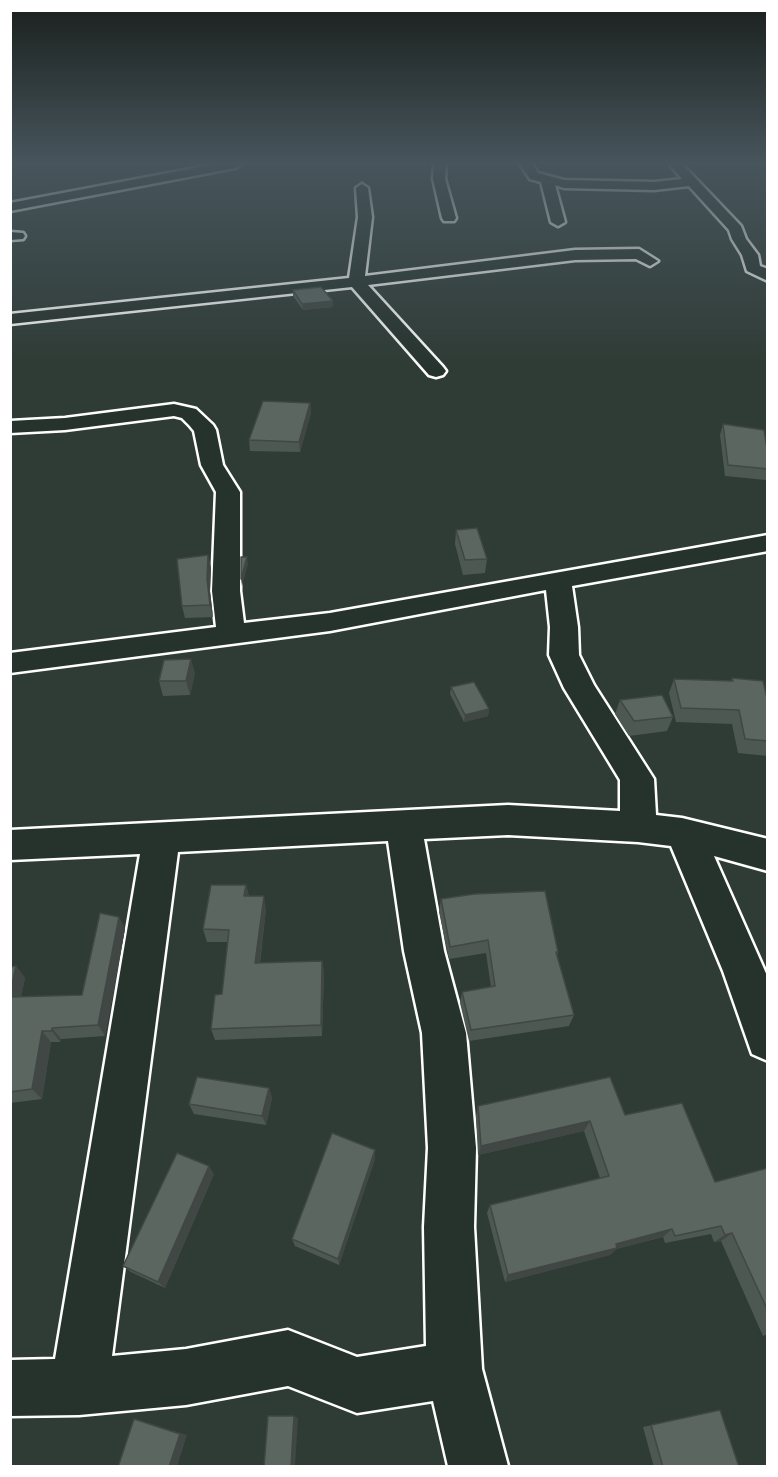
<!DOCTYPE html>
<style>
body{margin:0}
#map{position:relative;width:778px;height:1477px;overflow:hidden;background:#2f3b35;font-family:"Comic Neue",sans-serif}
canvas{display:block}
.frame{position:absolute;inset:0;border:12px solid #fff;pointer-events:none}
</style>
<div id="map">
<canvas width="778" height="1477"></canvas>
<div class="frame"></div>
</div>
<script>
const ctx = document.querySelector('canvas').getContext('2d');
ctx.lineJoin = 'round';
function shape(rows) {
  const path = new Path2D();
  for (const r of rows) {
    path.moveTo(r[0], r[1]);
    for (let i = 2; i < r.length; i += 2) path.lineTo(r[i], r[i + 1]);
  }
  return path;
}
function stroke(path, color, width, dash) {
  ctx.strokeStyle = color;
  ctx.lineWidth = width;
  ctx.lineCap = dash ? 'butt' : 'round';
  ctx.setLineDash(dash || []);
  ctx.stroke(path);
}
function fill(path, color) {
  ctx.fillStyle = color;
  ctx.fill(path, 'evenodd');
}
const minor = shape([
 [216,164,241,164,235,168,10,211,10,203,216,164],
 [434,164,446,164,445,179,456,218,454,221,444,221,442,218,433,179,434,164],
 [520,164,532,164,538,173,564,180,654,182,682,179,670,165,682,164,741,226,746,239,758,255,760,266,768,269,768,281,747,271,742,255,732,239,729,230,689,186,654,190,564,188,555,185,565,222,558,226,551,222,541,182,530,179,520,164],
 [362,184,368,188,372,217,365,276,575,250,639,249,658,261,650,266,636,259,575,260,368,285,443,367,446,371,443,375,436,377,429,375,352,287,10,324,10,314,349,278,358,217,356,188,362,184],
 [10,232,23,233,25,236,23,239,10,240,10,232],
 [174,404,196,409,213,425,216,430,223,465,240,492,240,591,244,623,330,613,768,535,768,551,572,586,578,627,579,655,594,685,654,779,656,815,682,818,768,839,768,871,714,856,768,978,768,1061,752,1054,723,971,671,846,638,842,508,835,424,839,444,951,466,1033,476,1148,474,1227,482,1369,508,1466,448,1466,433,1401,357,1413,288,1386,186,1405,79,1415,10,1416,10,1360,55,1359,140,854,10,860,10,830,508,805,620,811,620,780,564,688,549,655,550,627,546,590,330,631,10,673,10,653,216,627,212,591,216,492,201,465,194,431,189,425,182,418,174,416,65,430,10,433,10,421,65,418,174,404],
 [388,841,404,951,422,1033,428,1148,424,1227,426,1346,357,1357,288,1330,186,1349,112,1356,178,852,388,841]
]);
stroke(minor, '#fff', 5);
fill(minor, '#26332d');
fill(shape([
 [293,290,333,301,333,307,303,310,293,296],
 [310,403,311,413,300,452,250,451,249,440],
 [723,424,768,455,768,476,766,480,725,476,720,435],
 [456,530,487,559,485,573,463,575,455,544],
 [211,567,210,591,213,617,185,618,182,606],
 [195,673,190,695,163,696,159,681],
 [732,678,768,702,768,756,738,753,732,724,676,722,669,693,674,679,731,681],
 [451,687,489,709,488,716,464,722,450,694],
 [620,700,673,717,667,731,629,736,615,714],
 [246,885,249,896,266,909,260,963,322,961,324,973,322,1036,215,1040,211,1029,222,994,228,942,207,942,203,929],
 [441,899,558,952,557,956,574,1015,569,1026,469,1041,460,1003,462,992,491,987,486,953,449,959,439,912],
 [119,917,125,929,105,1036,61,1039,60,1042,51,1042,42,1099,10,1103,10,967,16,966,25,978,21,997,82,995],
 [269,1088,272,1098,266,1125,194,1114,189,1104],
 [478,1106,625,1115,715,1182,768,1168,768,1334,763,1336,721,1241,714,1242,711,1234,665,1243,663,1237,616,1249,610,1255,505,1282,487,1213,490,1205,600,1178,584,1131,478,1155,476,1117],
 [375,1159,339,1265,295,1246,292,1239],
 [214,1174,165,1288,131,1272,123,1266],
 [720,1410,739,1467,654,1467,643,1427]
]), '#4e5853');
fill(shape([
 [333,301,333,307,303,310,302,304],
 [310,403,311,413,300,452,299,442],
 [208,555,211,567,210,591,213,617,210,605,207,579],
 [247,557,248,564,242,586,241,579],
 [191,659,195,673,190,695,186,681],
 [489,709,488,716,464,722,465,715],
 [246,885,249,898,244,896],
 [264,896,266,909,258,976,255,963],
 [119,917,125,929,105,1036,98,1025],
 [322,961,324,973,322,1036,321,1025],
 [16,966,25,978,19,1009,10,998,10,993],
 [52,1028,61,1039,60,1042,52,1031],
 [42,1031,51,1042,42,1099,32,1089],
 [269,1088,272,1098,266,1125,262,1116],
 [590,1121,584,1131,478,1155,481,1146],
 [375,1150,375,1159,339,1265,338,1259],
 [209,1166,214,1174,165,1288,158,1282],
 [672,1229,663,1237,616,1249,610,1255,505,1282,508,1275,616,1244],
 [732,1233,721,1241,714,1242,725,1235],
 [294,1416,298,1418,295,1467,291,1467],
 [134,1419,142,1421,187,1435,177,1467,169,1467]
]), '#404744');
const building = shape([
 [321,287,333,301,302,304,293,290,321,287],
 [263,401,310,403,299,442,249,440,263,401],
 [723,424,764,430,768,455,768,469,728,465,723,424],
 [477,528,487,559,465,560,456,530,477,528],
 [208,555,207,579,210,605,182,606,177,559,208,555],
 [241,557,247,557,241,579,241,557],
 [191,659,186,681,159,681,164,660,191,659],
 [732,678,763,681,768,702,768,741,745,739,739,710,681,708,674,679,733,681,732,678],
 [474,682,489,709,465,715,451,687,474,682],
 [662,695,673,717,634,721,620,700,662,695],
 [211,885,246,885,244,896,264,896,255,963,322,961,321,1025,211,1029,215,995,222,994,229,930,203,929,211,885],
 [545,891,558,952,556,952,574,1015,471,1030,462,992,495,986,488,940,450,947,441,899,474,894,545,891],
 [100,913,119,917,98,1025,52,1028,52,1031,42,1031,32,1089,10,1092,10,997,82,995,100,913],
 [16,966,10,993,10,967,16,966],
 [197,1077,269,1088,262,1116,189,1104,197,1077],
 [610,1077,625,1115,682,1103,715,1182,768,1168,768,1311,732,1233,725,1235,721,1226,675,1236,672,1229,616,1244,617,1248,508,1275,490,1205,609,1176,590,1121,481,1146,478,1106,610,1077],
 [332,1133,375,1150,338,1259,292,1239,332,1133],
 [177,1153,209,1166,158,1282,123,1266,177,1153],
 [720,1410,739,1467,663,1467,651,1425,720,1410],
 [268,1416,294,1416,291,1467,264,1467,268,1416],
 [134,1419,180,1434,169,1467,118,1467,134,1419]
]);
fill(building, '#5b6661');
stroke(building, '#404744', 1.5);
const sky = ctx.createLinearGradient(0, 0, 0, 371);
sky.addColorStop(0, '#1a201d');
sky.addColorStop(0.44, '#47555c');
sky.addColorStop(1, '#47555c00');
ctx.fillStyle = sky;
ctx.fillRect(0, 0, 778, 371);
</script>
